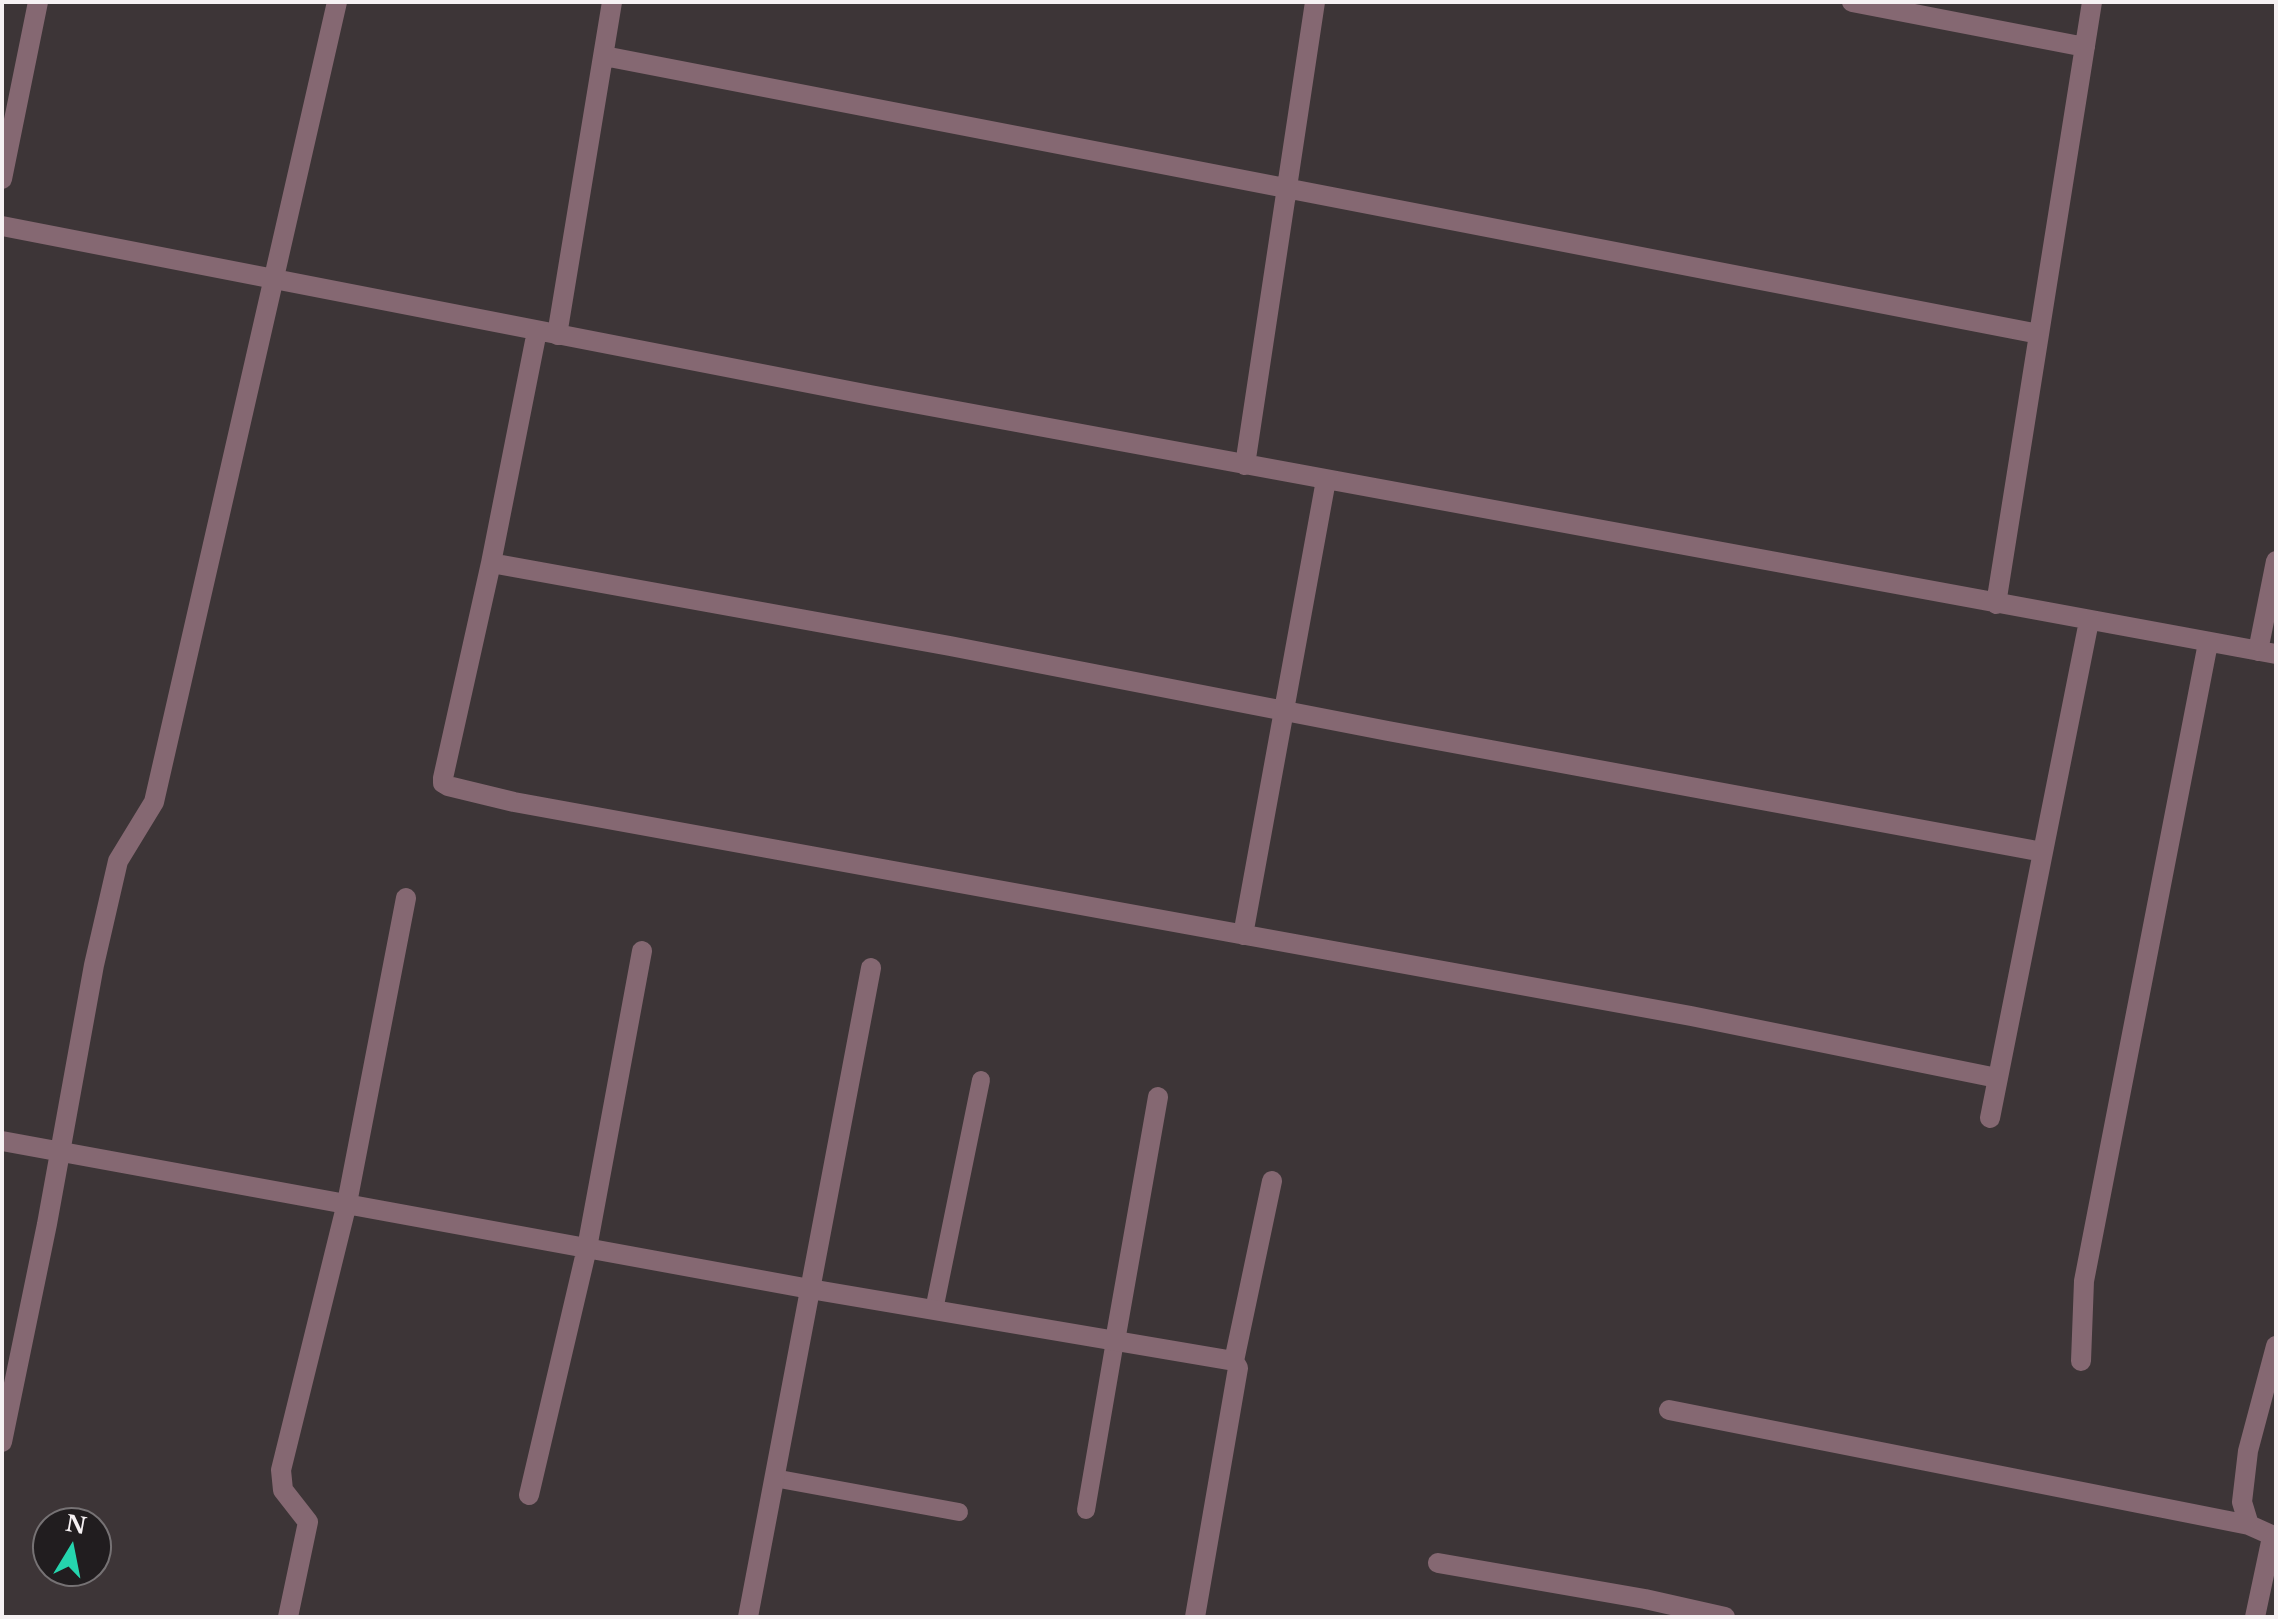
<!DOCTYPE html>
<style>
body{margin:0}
#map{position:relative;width:2278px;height:1619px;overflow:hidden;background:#3d3537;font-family:"Libre Baskerville",serif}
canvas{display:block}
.frame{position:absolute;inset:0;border:4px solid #f6f1f3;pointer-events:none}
.north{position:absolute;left:32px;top:1507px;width:80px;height:80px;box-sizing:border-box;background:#211d1f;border:2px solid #767274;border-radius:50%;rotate:10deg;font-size:22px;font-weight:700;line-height:32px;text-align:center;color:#f6f1f3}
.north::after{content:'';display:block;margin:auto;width:28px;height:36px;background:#25d5ae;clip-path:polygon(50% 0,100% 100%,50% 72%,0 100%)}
</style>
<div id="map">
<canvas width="2278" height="1619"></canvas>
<div class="frame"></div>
<div class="north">N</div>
</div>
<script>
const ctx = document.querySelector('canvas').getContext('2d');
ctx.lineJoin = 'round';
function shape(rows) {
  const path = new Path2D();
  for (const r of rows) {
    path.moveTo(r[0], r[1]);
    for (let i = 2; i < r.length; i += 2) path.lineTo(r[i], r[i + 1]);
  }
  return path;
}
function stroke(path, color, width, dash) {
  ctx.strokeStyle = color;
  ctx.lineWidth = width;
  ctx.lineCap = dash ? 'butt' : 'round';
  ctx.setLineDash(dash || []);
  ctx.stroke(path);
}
stroke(shape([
 [934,1310,981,1080],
 [774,1478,959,1512],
 [1086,1510,1115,1341]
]), '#856872', 18);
stroke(shape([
 [1852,2,2085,47],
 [604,56,2039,334],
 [2,179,38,2],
 [2,226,870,395,2276,654],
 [537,331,491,563,443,778,443,783,448,786,514,802,1691,1016,1997,1078],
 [557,335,612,2],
 [1245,465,1315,2],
 [491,563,950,646,1388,731,2043,852],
 [1996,604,2092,2],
 [2258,651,2276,561],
 [1243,935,1326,480],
 [1990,1118,2089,621],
 [2,1141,810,1289,1234,1361,1238,1368,1195,1617],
 [1115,1341,1158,1097],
 [2276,1346,2248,1451,2242,1502,2249,1525,2276,1537],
 [1234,1361,1272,1181],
 [2081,1361,2084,1281,2208,643],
 [1669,1410,2249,1525],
 [2,1442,47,1224,94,965,118,861,154,802,337,2],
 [529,1495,587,1248,642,951],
 [1438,1563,1645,1599,1725,1617],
 [288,1617,308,1522,283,1490,281,1470,347,1203,406,898],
 [748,1617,871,968],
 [2255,1617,2272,1537]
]), '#856872', 20);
</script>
